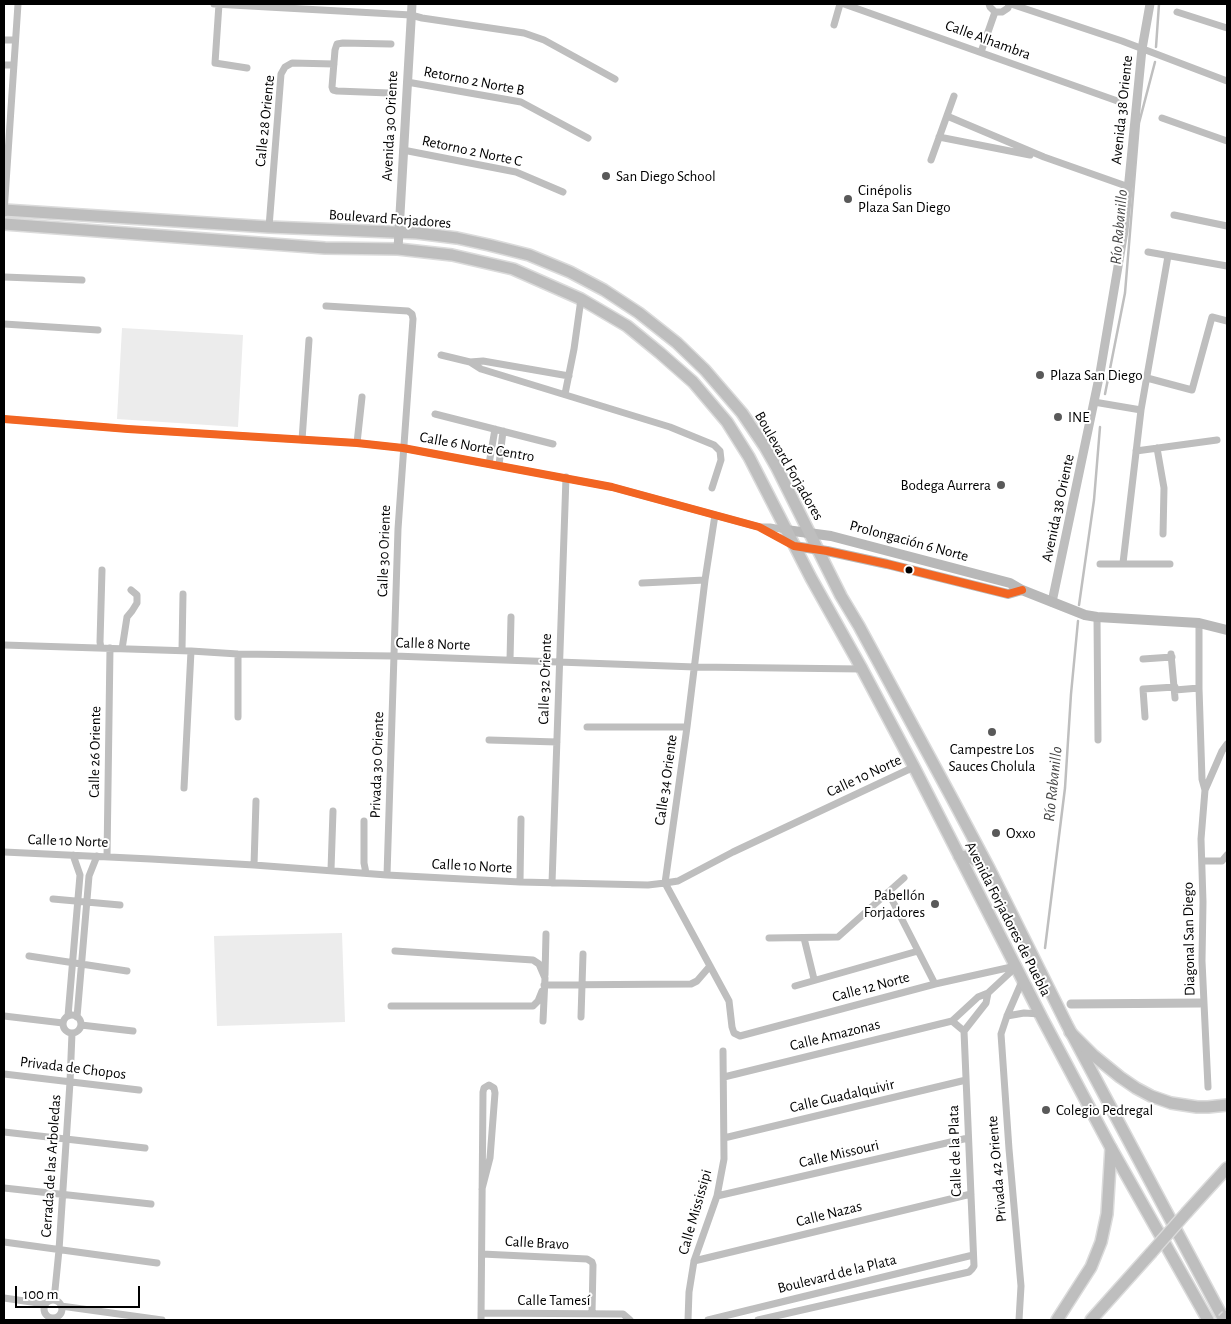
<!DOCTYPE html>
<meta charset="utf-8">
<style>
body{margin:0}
#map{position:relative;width:1231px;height:1324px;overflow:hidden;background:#fff;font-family:"Alegreya Sans",sans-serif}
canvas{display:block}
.frame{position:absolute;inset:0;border:5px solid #000;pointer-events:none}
.scale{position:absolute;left:15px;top:1286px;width:125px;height:22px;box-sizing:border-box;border:2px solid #000;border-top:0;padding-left:6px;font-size:15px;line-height:18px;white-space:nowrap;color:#000;-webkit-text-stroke:4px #fff;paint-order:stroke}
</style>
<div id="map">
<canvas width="1231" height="1324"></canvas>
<div class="frame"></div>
<div class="scale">100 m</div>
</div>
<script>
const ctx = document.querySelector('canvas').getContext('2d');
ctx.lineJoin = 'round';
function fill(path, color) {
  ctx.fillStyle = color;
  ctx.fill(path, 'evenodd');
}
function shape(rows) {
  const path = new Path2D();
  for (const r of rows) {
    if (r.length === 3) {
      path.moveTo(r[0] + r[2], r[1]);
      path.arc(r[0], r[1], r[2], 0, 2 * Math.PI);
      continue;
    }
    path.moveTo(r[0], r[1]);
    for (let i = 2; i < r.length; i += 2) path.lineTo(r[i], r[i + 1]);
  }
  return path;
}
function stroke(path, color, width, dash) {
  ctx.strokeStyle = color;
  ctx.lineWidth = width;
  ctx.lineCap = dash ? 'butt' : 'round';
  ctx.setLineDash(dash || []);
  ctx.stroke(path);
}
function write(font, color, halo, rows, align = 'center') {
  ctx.font = font + ' "Alegreya Sans",sans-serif';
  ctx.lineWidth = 4;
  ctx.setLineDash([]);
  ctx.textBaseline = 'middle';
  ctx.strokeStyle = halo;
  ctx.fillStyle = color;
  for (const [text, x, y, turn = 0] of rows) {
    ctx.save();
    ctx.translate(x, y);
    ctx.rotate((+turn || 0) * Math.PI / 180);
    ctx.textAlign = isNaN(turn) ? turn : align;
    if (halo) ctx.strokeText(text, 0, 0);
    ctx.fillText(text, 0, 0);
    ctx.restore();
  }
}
fill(shape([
 [122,328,243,335,238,427,117,419],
 [342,933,345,1022,217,1026,214,936]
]), '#ececec');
stroke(shape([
 [1156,47,1159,4],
 [1105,394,1125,293,1139,123,1155,62],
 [1079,605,1094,500,1100,427],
 [1045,948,1065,788,1071,694,1078,621]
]), '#bfbfbf', 2.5);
stroke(shape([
 [1071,1004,1200,1003]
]), '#bfbfbf', 9);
const primary = shape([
 [4,210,269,227,417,233,457,238,489,245,529,255,570,272,604,290,639,313,677,343,705,370,742,413,765,447,777,468,841,596,859,626,954,802,989,868,1067,1025,1224,1320],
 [4,224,325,248,398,249,452,255,513,269,581,299,627,326,660,353,693,382,727,422,749,457,811,578,862,669,914,767,1043,1020,1111,1148,1208,1320],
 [959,856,970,857,989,868]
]);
const trunk = shape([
 [1070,1032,1093,1055,1120,1077,1136,1088,1151,1096,1171,1103,1197,1107,1208,1107,1227,1105],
 [1187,1212,1227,1168],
 [1057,1320,1091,1267,1101,1242,1107,1214,1111,1148],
 [1091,1320,1151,1253]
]);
stroke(primary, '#dbdbdb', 14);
stroke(trunk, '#dbdbdb', 14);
stroke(shape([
 [214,4,411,15,422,18,524,33,544,40,615,79],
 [219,4,215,63,247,68],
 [844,4,1123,103],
 [989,4,990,7,995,12,1002,12,1008,8,1009,4],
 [1011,4,1122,41,1227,81],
 [1177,12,1227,28],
 [834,25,840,4],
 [4,40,15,40],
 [981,52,995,12],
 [4,65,14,65],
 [407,82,521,102,588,138],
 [389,93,337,91,333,90,332,87,335,50,337,44,343,43,391,44],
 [947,116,1044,157,1129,187],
 [1162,118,1227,141],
 [939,137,1030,155],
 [403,150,516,172,563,192],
 [931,160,954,96],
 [4,213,18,4],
 [1174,215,1227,226],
 [269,227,281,74,285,67,292,63,334,64],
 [1148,252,1227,266],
 [4,277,82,280],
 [326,306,408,311,412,314,413,319,398,529,387,875],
 [4,324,98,330],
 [441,355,470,362,481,369,670,427,714,445,720,451,721,460,712,488],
 [470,362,483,361,569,376],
 [1147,378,1192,390,1212,317,1227,321],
 [565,394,574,349,581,299],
 [1094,402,1141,410],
 [435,414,553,444],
 [4,419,128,429,357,443,403,448,612,487,759,527,794,546],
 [302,440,309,340],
 [357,443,362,397],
 [1157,448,1164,488,1163,534],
 [1136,451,1217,440],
 [489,464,495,429],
 [499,465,503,431],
 [715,515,705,580,687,727,665,883,729,1001,732,1027,734,1033,740,1036,935,984,1016,966],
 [759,527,770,527,786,530],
 [1123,563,1141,410,1168,256],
 [1100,564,1170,564],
 [642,583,705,580],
 [1097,617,1098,740],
 [1199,623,1199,688,1202,779,1205,790,1201,839,1203,902,1202,961,1208,1087],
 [4,645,191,651,238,654,394,656,695,667,862,669],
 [101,648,100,642,102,570],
 [122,649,127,617,132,611,137,603,137,595,131,590],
 [182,650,183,594],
 [1171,654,1175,698],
 [1143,659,1172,657],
 [510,660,511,617],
 [1175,690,1199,688],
 [238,717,238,654],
 [1145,717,1143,689,1175,687],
 [587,727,687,727],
 [489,740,557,742],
 [184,788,191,651],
 [1205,790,1222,751,1227,744],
 [364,821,364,863,366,873],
 [4,852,151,859,254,865,387,875,520,882,648,885,665,883,678,881,733,852,914,767],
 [107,857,110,648],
 [1202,861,1222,861,1227,855],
 [254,865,256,801],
 [331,870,333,811],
 [520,882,521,819],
 [552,883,566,477],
 [888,892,935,984],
 [53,899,120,905],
 [769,938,838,937,904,878],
 [804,938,814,979],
 [395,951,533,960,539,964,545,978,543,1021],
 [29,956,127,971],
 [545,975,546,934],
 [544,985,691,984,697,981,710,966],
 [795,986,918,951],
 [391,1006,533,1006,538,1001,542,991],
 [72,1024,9],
 [4,1016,63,1023],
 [68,1016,80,875,73,855],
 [1007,1016,1024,1013,1040,1014],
 [77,1017,89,876,97,856],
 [581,1017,583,954],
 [952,1021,964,1031],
 [81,1025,133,1031],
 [964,1031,986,1003,988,993],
 [4,1074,139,1090],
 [724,1077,952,1021,978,997,988,993,1016,967],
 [4,1132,145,1148],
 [724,1138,966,1080],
 [4,1188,151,1204],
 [717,1196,968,1138],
 [4,1242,157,1263],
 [482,1254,587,1259,592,1262,593,1265,592,1314],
 [694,1261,971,1194],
 [4,1298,45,1304],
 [54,1300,59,1250,70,1082,72,1033],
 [53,1309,9],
 [61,1306,162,1320],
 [481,1313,623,1314,630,1320],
 [481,1320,483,1092,484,1088,489,1085,494,1088,495,1093,490,1158,482,1189],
 [688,1320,689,1292,694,1261,717,1196,724,1159,723,1051],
 [708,1320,973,1255],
 [758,1320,969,1272,972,1269,974,1266,964,1031],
 [1019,1320,1021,1286,1009,1149,1001,1034,1007,1016,1023,979]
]), '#bebebe', 7);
stroke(shape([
 [398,249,412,4],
 [1052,602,1100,373,1124,231,1142,49,1150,4]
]), '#bebebe', 9);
stroke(shape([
 [786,530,831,536,1010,583,1022,590,1085,615,1097,617,1199,623,1227,630],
 [794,546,827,551,887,564,1008,594,1022,590]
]), '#b8b8b8', 10);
stroke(primary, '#bebebe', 11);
stroke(trunk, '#bebebe', 11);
const trunkBridge = shape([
 [1151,1253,1187,1212],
 [1223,1320,1227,1316]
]);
stroke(trunkBridge, '#dbdbdb', 14, []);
stroke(trunkBridge, '#bebebe', 11);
stroke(shape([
 [4,419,128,429,357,443,403,448,612,487,759,527,794,546,827,551,887,564,1008,594,1022,590]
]), '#f26522', 8);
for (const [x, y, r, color] of [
 [606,176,5,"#595959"],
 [848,199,5,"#595959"],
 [1040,375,5,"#595959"],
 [1058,417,5,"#595959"],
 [1001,485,5,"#595959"],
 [909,570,4.5,"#000"],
 [992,732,5,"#595959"],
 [996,833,5,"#595959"],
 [935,904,5,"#595959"],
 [1046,1110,5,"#595959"]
]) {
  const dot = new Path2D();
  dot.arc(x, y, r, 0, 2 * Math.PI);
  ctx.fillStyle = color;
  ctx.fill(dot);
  stroke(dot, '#fff', 2);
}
write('15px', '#000', '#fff', [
 ["Calle Alhambra",988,40,20],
 ["Retorno 2 Norte B",474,81,11],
 ["Avenida 38 Oriente",1122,110,-84],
 ["Calle 28 Oriente",265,121,-84],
 ["Avenida 30 Oriente",390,126,-87],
 ["Retorno 2 Norte C",472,151,12],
 ["Boulevard Forjadores",390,219,4],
 ["Calle 6 Norte Centro",477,447,10],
 ["Boulevard Forjadores",789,466,60],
 ["Avenida 38 Oriente",1058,508,-78],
 ["Prolongación 6 Norte",909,541,15],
 ["Calle 30 Oriente",384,551,-88],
 ["Calle 8 Norte",433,644,2],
 ["Calle 32 Oriente",545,679,-88],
 ["Calle 26 Oriente",95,752,-89],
 ["Privada 30 Oriente",377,765,-88],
 ["Calle 10 Norte",864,776,-25],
 ["Calle 34 Oriente",666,780,-82],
 ["Calle 10 Norte",68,841,2],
 ["Calle 10 Norte",472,866,3],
 ["Avenida Forjadores de Puebla",1008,919,63],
 ["Diagonal San Diego",1189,939,-91],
 ["Calle 12 Norte",871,987,-15],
 ["Calle Amazonas",835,1035,-14],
 ["Privada de Chopos",73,1068,7],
 ["Calle Guadalquivir",842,1096,-13],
 ["Calle de la Plata",955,1151,-92],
 ["Calle Missouri",839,1154,-13],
 ["Cerrada de las Arboledas",51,1166,-86],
 ["Privada 42 Oriente",997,1169,-95],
 ["Calle Mississipi",695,1212,-74],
 ["Calle Nazas",829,1214,-14],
 ["Calle Bravo",537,1243,3],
 ["Boulevard de la Plata",837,1274,-14],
 ["Calle Tamesí",554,1300]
]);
write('15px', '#000', '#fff', [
 ["San Diego School",616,176],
 ["Cinépolis",858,190],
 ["Plaza San Diego",858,207],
 ["Plaza San Diego",1050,375],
 ["INE",1068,417],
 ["Bodega Aurrera",991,485,"right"],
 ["Campestre Los",992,749,"center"],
 ["Sauces Cholula",992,766,"center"],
 ["Oxxo",1006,833],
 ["Pabellón",925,895,"right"],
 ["Forjadores",925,912,"right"],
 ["Colegio Pedregal",1056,1110]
], 'left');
write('italic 16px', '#444', '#fff', [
 ["Río Rabanillo",1119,227,-85],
 ["Río Rabanillo",1053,784,-84]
]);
</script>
